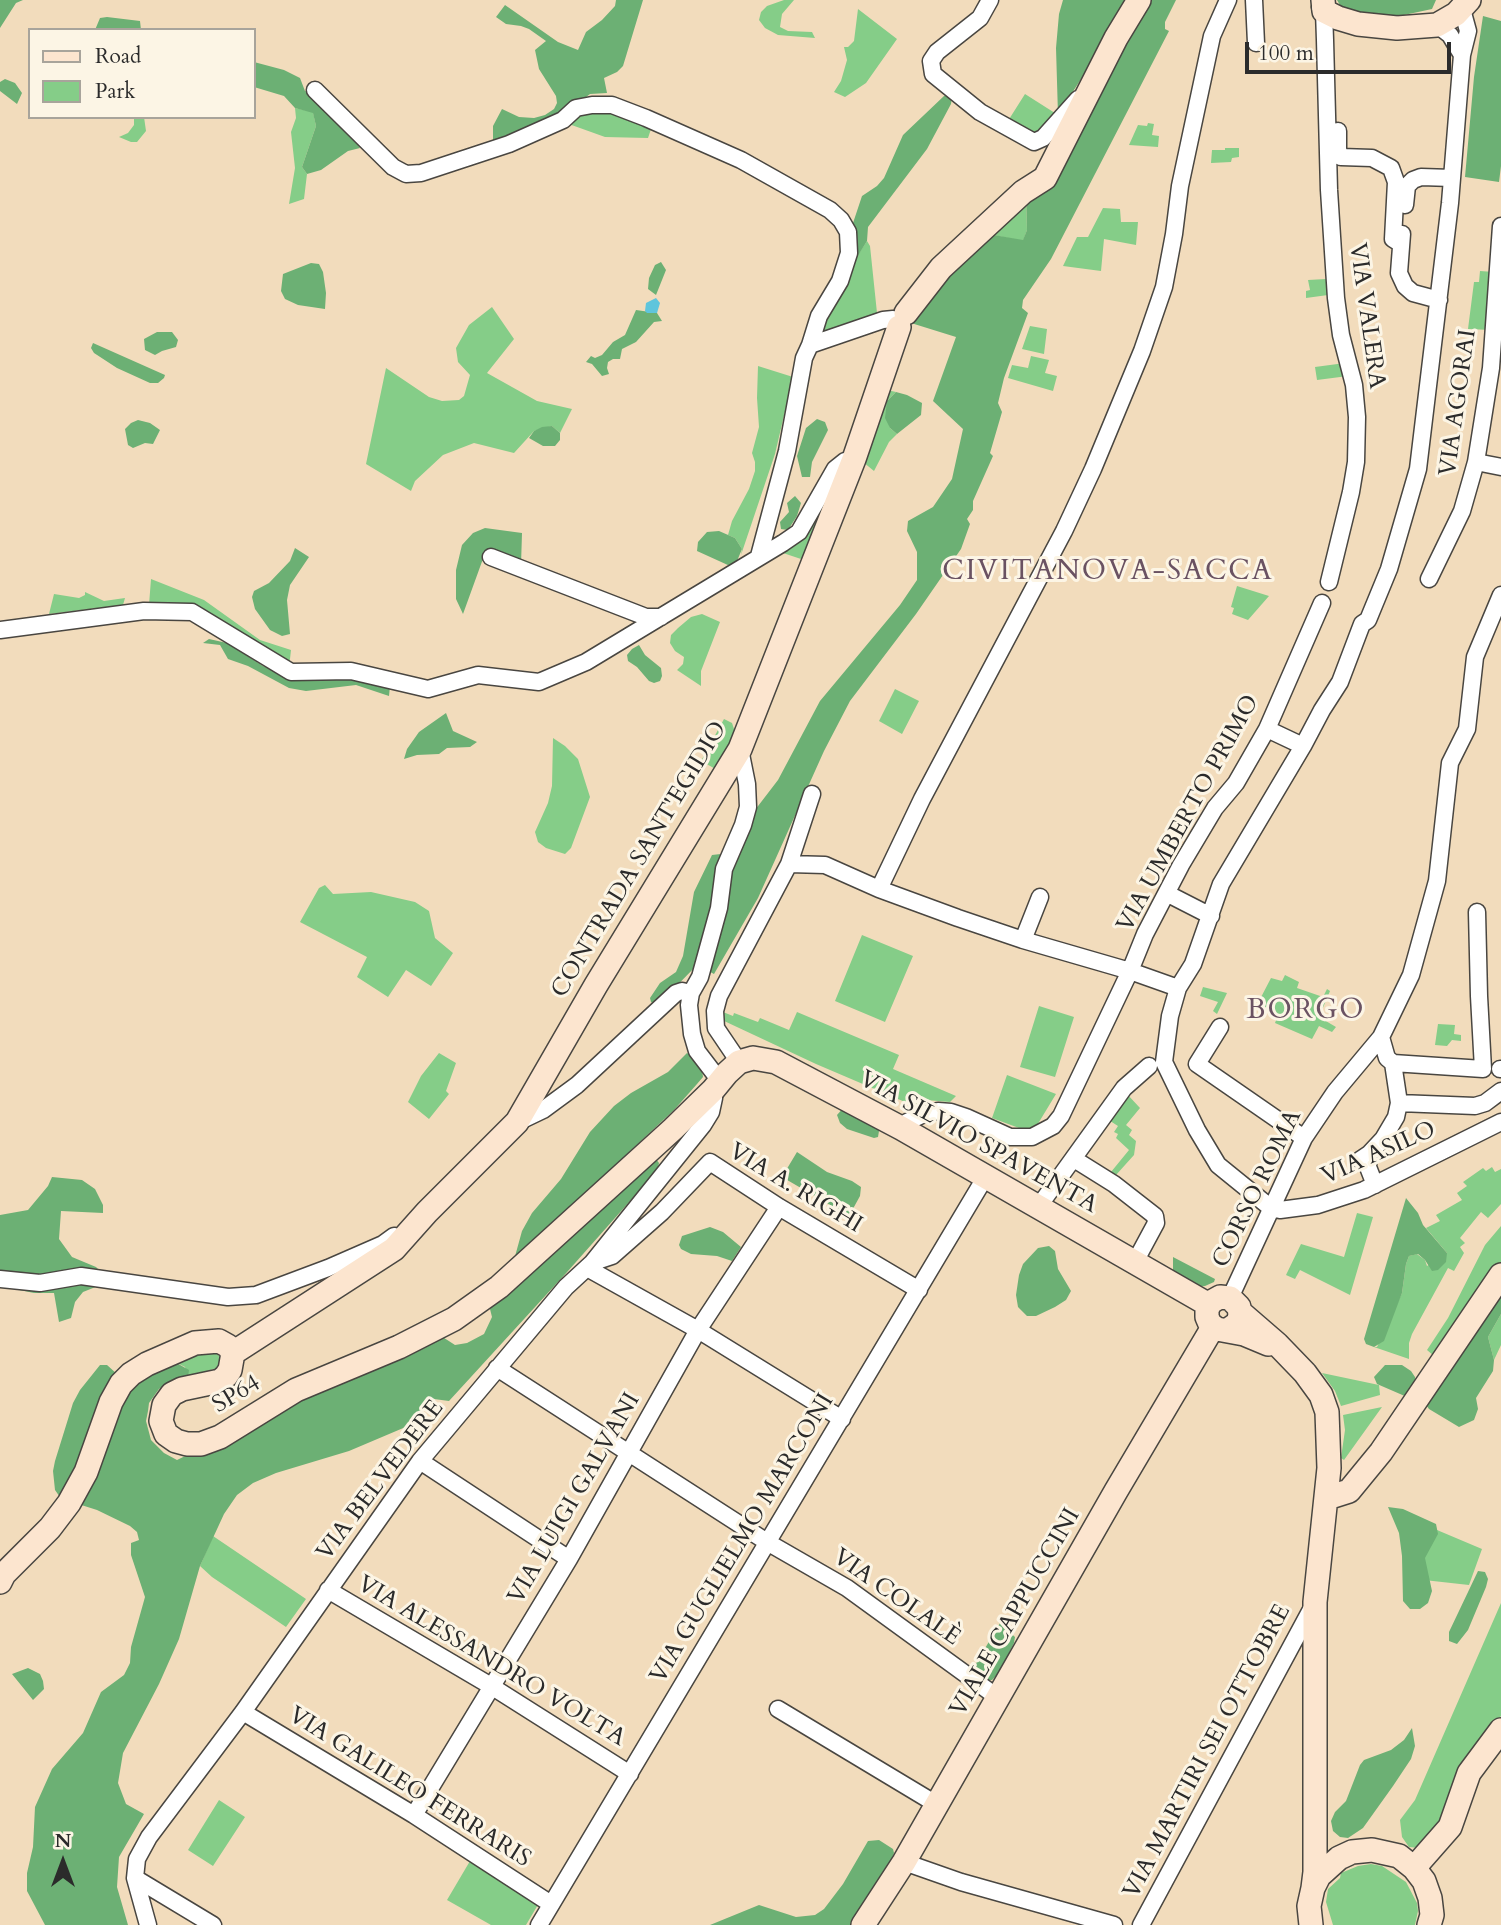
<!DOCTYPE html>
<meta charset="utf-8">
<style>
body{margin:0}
#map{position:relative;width:1501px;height:1925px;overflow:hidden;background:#f2dcbc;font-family:Cardo,serif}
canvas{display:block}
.legend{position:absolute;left:28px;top:28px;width:228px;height:91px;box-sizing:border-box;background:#fcf5e5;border:2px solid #a8a49b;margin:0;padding:9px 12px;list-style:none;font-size:21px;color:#2b2b2b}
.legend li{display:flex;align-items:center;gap:14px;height:35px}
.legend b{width:35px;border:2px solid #a8a49b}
.north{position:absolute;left:28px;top:1827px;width:70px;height:70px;-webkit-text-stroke:5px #fcf5e5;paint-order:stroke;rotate:0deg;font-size:19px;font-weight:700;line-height:28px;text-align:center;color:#2b2b2b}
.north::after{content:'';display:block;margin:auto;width:24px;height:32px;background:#2b2b2b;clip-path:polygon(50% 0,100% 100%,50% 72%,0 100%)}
.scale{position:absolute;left:1245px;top:42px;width:206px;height:32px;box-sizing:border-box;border:4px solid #2b2b2b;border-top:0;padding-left:9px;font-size:21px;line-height:24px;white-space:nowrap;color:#2b2b2b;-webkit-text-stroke:5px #fcf5e5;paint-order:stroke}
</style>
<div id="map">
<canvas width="1501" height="1925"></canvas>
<ul class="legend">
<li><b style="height:9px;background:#fce5cf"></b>Road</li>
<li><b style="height:19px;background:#85cd88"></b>Park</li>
</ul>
<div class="north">N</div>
<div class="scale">100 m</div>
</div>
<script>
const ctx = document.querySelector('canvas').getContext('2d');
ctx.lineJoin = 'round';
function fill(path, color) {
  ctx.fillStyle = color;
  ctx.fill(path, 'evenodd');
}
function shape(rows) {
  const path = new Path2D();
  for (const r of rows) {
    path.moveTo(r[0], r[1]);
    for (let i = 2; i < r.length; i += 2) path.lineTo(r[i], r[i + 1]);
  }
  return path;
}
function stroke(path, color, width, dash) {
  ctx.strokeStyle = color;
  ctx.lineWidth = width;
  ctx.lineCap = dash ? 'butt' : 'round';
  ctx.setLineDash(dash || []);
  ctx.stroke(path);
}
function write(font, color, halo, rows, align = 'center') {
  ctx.font = font + ' Cardo,serif';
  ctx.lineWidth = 6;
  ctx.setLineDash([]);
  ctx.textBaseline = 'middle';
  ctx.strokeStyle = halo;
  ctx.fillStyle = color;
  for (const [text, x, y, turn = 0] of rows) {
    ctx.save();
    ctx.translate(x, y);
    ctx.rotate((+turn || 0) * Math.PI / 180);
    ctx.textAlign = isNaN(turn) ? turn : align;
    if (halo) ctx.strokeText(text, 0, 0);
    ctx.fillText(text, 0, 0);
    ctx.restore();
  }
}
fill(shape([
 [784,0,794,0,782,14,780,27,788,31,812,32,815,38,778,35,765,28,759,20,761,12,767,6],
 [858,9,897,39,866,83,845,97,834,92,841,81,847,60,844,47,848,47,854,41],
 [1025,94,1058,115,1036,136,1006,124],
 [295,108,313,112,316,126,302,167,307,174,304,199,289,204,295,168,291,132,296,118],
 [580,110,599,110,622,116,651,129,648,138,605,137,566,123],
 [134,117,144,117,146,131,137,142,131,142,119,137,128,133,134,125],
 [1148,123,1154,124,1152,135,1159,136,1158,147,1129,145,1138,125,1147,126],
 [1225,148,1239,148,1239,157,1232,158,1231,162,1211,163,1212,150,1225,150],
 [1026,192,1027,230,1023,241,988,234],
 [1103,208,1120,209,1121,222,1138,222,1136,245,1104,239,1101,271,1063,266,1077,237,1088,237],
 [867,241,870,246,877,313,834,331,824,333,822,327,833,294],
 [1480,271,1494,272,1491,330,1468,329,1474,282,1479,282],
 [1326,279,1328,295,1306,298,1306,291,1310,290,1308,280],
 [492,307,514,339,487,373,537,401,572,409,560,433,552,426,534,431,514,453,474,443,443,455,415,481,411,491,366,464,386,368,429,397,442,401,459,400,464,396,470,375,458,362,456,348,469,325],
 [1030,326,1047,329,1044,354,1022,349],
 [1031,356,1049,360,1045,373,1057,376,1053,391,1008,378,1012,365,1028,368],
 [1345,363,1348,376,1317,380,1315,367],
 [758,366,793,377,775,454,741,555,742,549,735,538,728,535,732,521,749,489,755,471,755,462,752,453,759,427,757,398],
 [887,390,896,392,887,401,890,428,897,434,889,442,874,471,863,462],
 [835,477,807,561,774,550],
 [151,579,204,600,260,640,291,650,289,668,193,610,149,605],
 [1237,586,1269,596,1248,620,1232,614,1234,608,1231,607],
 [85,592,104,601,125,598,123,605,49,614,54,594,79,598,85,595],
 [702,614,720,622,701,671,701,686,677,670,683,664,684,657,675,651,670,643,671,635,678,628,691,617],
 [895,689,919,701,902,734,879,721],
 [724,719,732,723,737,738,721,772,701,761],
 [553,738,565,746,578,759,590,797,571,848,565,854,546,848,538,842,535,832,548,803,552,786],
 [325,885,333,894,371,892,415,902,429,911,435,938,453,953,431,986,406,970,388,997,357,977,367,957,300,922,319,888],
 [862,935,913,956,885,1022,835,1001],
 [1285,975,1299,982,1297,988,1323,997,1327,989,1330,991,1319,1017,1336,1027,1332,1032,1319,1026,1312,1039,1275,1023,1278,1015,1258,1003,1271,978,1282,981],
 [1203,987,1227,993,1217,1014,1213,1011,1218,1002,1200,996],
 [1039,1006,1074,1017,1055,1077,1020,1067],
 [723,1012,733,1016,734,1013,758,1022,760,1018,789,1030,797,1012,899,1055,893,1069,956,1096,950,1102,926,1100,912,1105,816,1064,722,1020],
 [1438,1024,1455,1025,1454,1034,1461,1035,1461,1041,1452,1040,1447,1046,1435,1045],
 [439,1053,456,1063,446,1091,449,1094,429,1119,408,1102,421,1076],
 [1007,1075,1056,1094,1036,1127,1027,1129,1019,1128,992,1118],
 [1127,1094,1140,1108,1126,1125,1132,1130,1129,1135,1136,1141,1134,1155,1116,1175,1111,1172,1129,1150,1116,1138,1118,1134,1114,1132,1118,1126,1107,1119],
 [1492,1167,1495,1172,1501,1169,1501,1204,1488,1218,1481,1212,1460,1238,1465,1243,1460,1247,1464,1253,1454,1271,1448,1268,1412,1334,1409,1343,1409,1359,1374,1347,1377,1347,1402,1293,1406,1264,1409,1256,1417,1254,1425,1260,1427,1266,1447,1253,1426,1228,1440,1221,1436,1215,1462,1200,1457,1193,1467,1186,1463,1182,1483,1168,1486,1171],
 [1357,1213,1373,1217,1350,1295,1300,1270,1295,1279,1286,1275,1301,1244,1344,1257],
 [1501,1226,1501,1262,1471,1312,1434,1356,1427,1350,1448,1318,1485,1245],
 [1501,1314,1501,1345,1494,1360,1488,1337],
 [214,1352,222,1358,217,1368,188,1377,185,1367,173,1361,185,1356],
 [1322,1373,1379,1385,1380,1395,1341,1406,1335,1391],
 [1382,1407,1344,1460,1341,1458,1345,1430,1343,1415],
 [1437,1530,1482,1549,1469,1585,1406,1578],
 [213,1536,306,1599,286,1627,212,1577,200,1566],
 [1501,1603,1501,1716,1468,1758,1443,1826,1419,1848,1409,1847,1402,1837,1400,1820,1415,1800],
 [219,1800,245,1817,213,1866,188,1850],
 [470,1861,539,1903,526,1925,491,1925,447,1900],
 [1371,1864,1382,1866,1406,1882,1417,1903,1418,1911,1415,1925,1333,1925,1326,1902,1328,1889,1340,1878,1341,1873,1358,1866]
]), '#85cd88');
fill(shape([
 [0,0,23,0,16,3,0,28],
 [616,0,643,0,623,66,617,72,604,78,607,93,590,94,552,123,493,144,493,126,502,109,519,117,534,118,545,115,554,109,557,103,556,96,539,69,535,50,546,41,529,29,521,26,506,24,496,17,505,5,558,42,578,50,586,32,602,20,615,6],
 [1063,0,1125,0,1104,43,1058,115,1056,48,1059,14],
 [1141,0,1176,0,1165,22,1165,29,1169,31,1051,259,1023,300,1022,308,1028,313,1004,378,998,403,1002,412,990,453,993,456,973,501,973,510,967,519,970,524,961,549,916,614,850,701,824,751,758,898,714,974,697,965,657,1006,651,1002,650,998,660,983,676,972,683,956,694,892,712,855,738,852,755,810,778,780,820,701,900,605,917,580,917,552,907,531,908,521,933,507,952,479,963,429,933,401,956,337,911,323,943,272,988,234,1023,240,1027,230,1026,192],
 [1337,0,1436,0,1432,9,1404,15,1377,17,1354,13,1341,7],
 [1483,16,1501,21,1501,166,1499,182,1465,177,1474,77],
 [107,17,140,21,141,30,95,30,100,18],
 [254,62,284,70,300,78,305,91,316,95,344,125,360,148,348,151,321,170,307,174,302,167,316,126,313,113,295,108,284,96,254,87],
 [5,79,15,83,22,93,17,104,0,91,0,82],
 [947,95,952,97,951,104,927,149,868,227,867,241,848,272,850,232,862,196,877,186,884,178,903,135,944,96],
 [661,262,666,270,656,295,648,289,649,278,655,265],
 [311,263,319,264,323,272,326,293,325,309,298,305,285,299,281,291,283,274],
 [636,310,657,313,662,321,654,322,636,342,622,349,620,359,613,359,608,362,607,368,609,374,602,376,592,364,586,362,591,356,595,358,602,355,613,342,625,335],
 [157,332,172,332,178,340,176,347,162,351,155,355,145,350,144,339],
 [93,343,165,375,164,378,158,383,150,383,117,368,94,353,91,348],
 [896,392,907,395,922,403,921,415,897,434,890,428,885,418,887,401],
 [817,419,825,422,828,430,812,462,810,477,802,477,797,456,806,428],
 [138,420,150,423,160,430,153,444,145,443,133,448,128,445,125,429,131,423],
 [552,426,560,433,560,440,555,446,543,446,529,438,534,431,542,427],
 [795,496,801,503,797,516,788,530,781,529,780,522,789,512,787,503],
 [485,528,522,533,521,565,484,556,463,614,456,599,456,570,462,545,473,533],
 [719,531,735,538,742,549,737,561,730,566,697,551,698,542,707,532],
 [295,548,309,557,290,585,287,600,290,634,282,636,270,630,255,609,252,597,254,591,269,583,290,561],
 [209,639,227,643,263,666,293,678,349,676,390,686,389,696,356,685,306,691,289,688,248,666,228,659,220,645,203,643],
 [639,645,645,655,661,668,662,676,660,681,654,683,649,681,637,667,628,661,627,655,632,649],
 [446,713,453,731,477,742,470,747,447,748,439,754,417,755,404,759,407,749,419,732],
 [687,1053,701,1062,703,1077,697,1084,674,1110,514,1260,522,1231,532,1213,561,1179,590,1132,614,1106,631,1093,668,1072],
 [845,1106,875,1124,879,1131,878,1137,874,1138,847,1129,840,1123,837,1115],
 [797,1152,827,1172,852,1181,861,1187,860,1196,849,1216,782,1177],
 [656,1159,659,1163,658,1168,646,1183,568,1271,449,1401,434,1399,408,1426,349,1451,276,1473,253,1483,237,1495,224,1514,200,1566,179,1639,159,1684,123,1753,118,1783,126,1804,144,1814,119,1857,117,1887,128,1925,45,1925,27,1891,27,1873,33,1847,35,1807,52,1769,83,1733,101,1692,124,1675,130,1663,131,1647,145,1597,131,1555,131,1543,139,1540,137,1532,130,1526,97,1510,75,1503,121,1393,173,1361,189,1370,188,1377,172,1380,159,1389,149,1403,148,1411,146,1421,151,1440,164,1453,177,1460,438,1334,455,1345,467,1343,484,1334,492,1317,490,1309,498,1291],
 [52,1177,82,1180,95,1189,103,1205,103,1213,61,1211,59,1239,72,1257,96,1267,104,1275,103,1284,83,1292,75,1302,71,1318,59,1322,54,1293,34,1293,0,1286,0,1215,28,1210,48,1186],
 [1406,1198,1418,1213,1423,1225,1447,1253,1446,1262,1438,1270,1432,1271,1425,1260,1418,1254,1409,1256,1406,1264,1402,1293,1384,1341,1374,1347,1366,1344,1364,1339],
 [710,1227,723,1232,741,1247,732,1261,717,1256,691,1254,681,1249,679,1245,682,1236],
 [1049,1246,1055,1251,1058,1269,1071,1291,1066,1300,1055,1307,1036,1316,1027,1316,1018,1307,1016,1295,1019,1275,1023,1264,1038,1248],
 [1173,1257,1215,1279,1214,1282,1205,1286,1197,1287,1173,1275],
 [1501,1287,1501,1314,1488,1337,1494,1360,1493,1371,1476,1398,1478,1409,1474,1420,1459,1427,1429,1409,1423,1401],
 [100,1365,107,1365,117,1374,62,1500,55,1490,53,1471,55,1461,73,1403,80,1390],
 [1385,1365,1402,1365,1411,1371,1415,1377,1416,1388,1407,1397,1377,1384,1374,1377],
 [1388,1507,1403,1509,1436,1524,1438,1534,1425,1558,1432,1591,1428,1603,1420,1609,1410,1609,1403,1601,1402,1556,1399,1533],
 [1478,1571,1485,1572,1488,1579,1486,1587,1468,1630,1457,1644,1449,1641,1449,1632],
 [1000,1623,1015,1637,1014,1643,999,1673,992,1680,984,1681,971,1672],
 [28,1668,40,1674,43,1681,44,1689,33,1700,12,1674],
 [1412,1728,1415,1746,1411,1759,1393,1786,1363,1828,1348,1838,1340,1837,1333,1831,1331,1821,1335,1812,1346,1801,1360,1765,1364,1760,1391,1750,1404,1740],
 [879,1840,893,1849,894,1853,884,1879,850,1925,710,1925,759,1905,796,1917,815,1915,824,1909,843,1884,868,1841]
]), '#6cb074');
fill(shape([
 [656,298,660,303,657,313,647,313,645,311,646,303]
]), '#5fc5dc');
const street = shape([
 [990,0,980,18,937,52,931,61,933,74,980,112,1034,142,1043,138,1078,99],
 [1254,0,1256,43],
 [1320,7,1324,11,1325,40,1329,190,1336,298,1341,335,1354,385,1357,417,1356,462,1351,492,1329,582],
 [1462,9,1468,31,1462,55,1450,203,1418,469,1389,569,1368,620,1362,624,1340,682,1322,710,1303,746,1221,884,1193,964,1178,988,1170,1016,1164,1062,1197,1130,1218,1165,1271,1208,1280,1210,1318,1205,1364,1190,1501,1122],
 [1437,25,1450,35,1462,55],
 [315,90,393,167,406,174,421,173,509,144,563,120,576,108,592,105,612,105,646,118,741,160,830,210,841,220,848,232,849,253,840,281,819,316,810,345,883,320,893,319],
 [1338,131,1338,150,1341,157,1372,158,1391,168,1396,182,1393,239,1401,244],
 [1405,205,1407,186,1413,180,1421,177,1452,178],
 [1402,234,1399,273,1405,286,1413,293,1439,300],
 [1476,462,1501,467],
 [759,556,787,451,804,358,810,345],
 [491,557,646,617,661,617],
 [1429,579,1462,511,1476,462,1491,368,1501,226],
 [0,630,144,611,192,612,291,672,351,671,428,689,478,675,539,682,586,662,783,543,799,532,835,469,845,461,854,459],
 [1267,729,1303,746],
 [789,864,825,865,879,889,958,918,1023,940,1130,971,1178,988],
 [879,889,922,799,1064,531,1093,469,1142,351,1164,287,1174,234,1180,186,1212,36,1228,0],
 [1168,894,1211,916],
 [1023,940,1040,897],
 [1220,1027,1197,1064,1304,1138],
 [739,1062,716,1028,715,1011,719,996,789,864,812,794],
 [1393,1063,1483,1069,1479,996,1477,912],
 [1500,1069,1501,1069],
 [720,1081,697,1051,692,1034,689,1005,691,993,700,977,719,908,724,869,743,825,748,807,747,784,740,749],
 [1399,1103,1475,1106,1485,1103,1501,1091],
 [518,1122,543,1110,577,1085,676,993,682,991,691,993],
 [901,1128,907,1122,924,1114,938,1111,951,1112,966,1117,1010,1137,1032,1137,1053,1126,1061,1116,1130,971,1145,934,1181,865,1215,808,1236,783,1267,729,1322,603],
 [1369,1154,1368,1167,1375,1185],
 [1074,1159,1114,1184,1155,1216,1156,1223,1135,1262],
 [1360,1160,1369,1154,1383,1139,1396,1117,1399,1103,1393,1063,1387,1058,1381,1037],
 [1039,1206,1124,1088,1149,1066],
 [594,1262,612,1256,662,1212,710,1162,779,1207,919,1290],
 [587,1268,698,1330,842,1419],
 [0,1279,40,1283,81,1276,228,1297,256,1295,328,1268,383,1244,394,1236],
 [1230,1298,1304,1138,1335,1092,1381,1037,1411,975,1437,881,1450,763,1467,729,1475,657,1501,595],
 [497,1368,767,1542,847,1588,997,1697],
 [420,1461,569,1559],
 [328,1590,491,1686,630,1774],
 [778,1709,936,1804],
 [243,1712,414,1815,551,1904],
 [414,1815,569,1559,698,1330,779,1207],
 [904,1862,961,1882,1114,1925],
 [135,1878,213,1925],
 [148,1925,135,1878,137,1859,149,1837,243,1712,420,1461,566,1287,592,1263,703,1125,711,1112,714,1098,713,1090],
 [539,1925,986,1176],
 [1141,1925,1314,1604]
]);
const secondary = shape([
 [1323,0,1324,11,1338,18,1358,24,1397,28,1437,25,1456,14,1469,0],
 [906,313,941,268,1023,192,1045,178,1116,38,1139,0],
 [1240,1312,1277,1344,1305,1373,1321,1395,1327,1412,1329,1468,1315,1602,1315,1872,1313,1888],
 [1228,1330,1238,1323,1240,1315,1239,1307,1230,1298,1220,1297,1211,1302,1207,1309,1207,1317,1210,1324,1217,1329,1244,1334,1268,1344],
 [233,1353,394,1249,427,1212,517,1122,596,985,740,749,854,459,899,327],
 [1327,1498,1349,1491,1381,1452,1501,1275],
 [0,1582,4,1574,50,1528,69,1503,86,1472,111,1402,121,1384,131,1374,147,1364,195,1343,219,1341,228,1346,233,1353,230,1370,226,1376,220,1381,182,1389,172,1394,164,1405,161,1421,166,1434,176,1441,187,1444,201,1444,220,1437,296,1390,399,1347,454,1319,499,1287,673,1129,713,1090,727,1073,739,1062,753,1058,776,1062,901,1128,1209,1305],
 [1414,1868,1450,1827,1469,1773,1501,1730],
 [863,1925,904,1862,1116,1491,1213,1327],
 [1311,1925,1309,1906,1313,1888,1319,1876,1339,1858,1352,1852,1372,1850,1399,1856,1414,1868,1424,1881,1430,1898,1432,1915,1429,1925]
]);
stroke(street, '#494641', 19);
stroke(secondary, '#494641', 26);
stroke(street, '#fff', 16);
stroke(secondary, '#fce5cf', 23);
write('24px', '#2b2b2b', '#fcf5e5', [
 ["VIA VALERA",1366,316,82],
 ["VIA AGORAI",1459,403,-82],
 ["VIA UMBERTO PRIMO",1189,814,-61],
 ["CONTRADA SANT'EGIDIO",640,860,-59],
 ["VIA SILVIO SPAVENTA",978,1143,29],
 ["VIA ASILO",1379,1154,-24],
 ["VIA A. RIGHI",795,1189,31],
 ["CORSO ROMA",1258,1189,-64],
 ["SP64",237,1395,-31],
 ["VIA BELVEDERE",381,1481,-53],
 ["VIA LUIGI GALVANI",575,1499,-60],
 ["VIA GUGLIELMO MARCONI",743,1539,-59],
 ["VIA COLALÈ",896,1598,35],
 ["VIALE CAPPUCCINI",1016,1613,-60],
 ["VIA ALESSANDRO VOLTA",491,1662,31],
 ["VIA MARTIRI SEI OTTOBRE",1208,1752,-62],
 ["VIA GALILEO FERRARIS",409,1788,32]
]);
ctx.letterSpacing = '2px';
write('28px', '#6a5262', '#fcf5e5', [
 ["CIVITANOVA-SACCA",1108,573],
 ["BORGO",1306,1012]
]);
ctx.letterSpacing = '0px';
</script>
